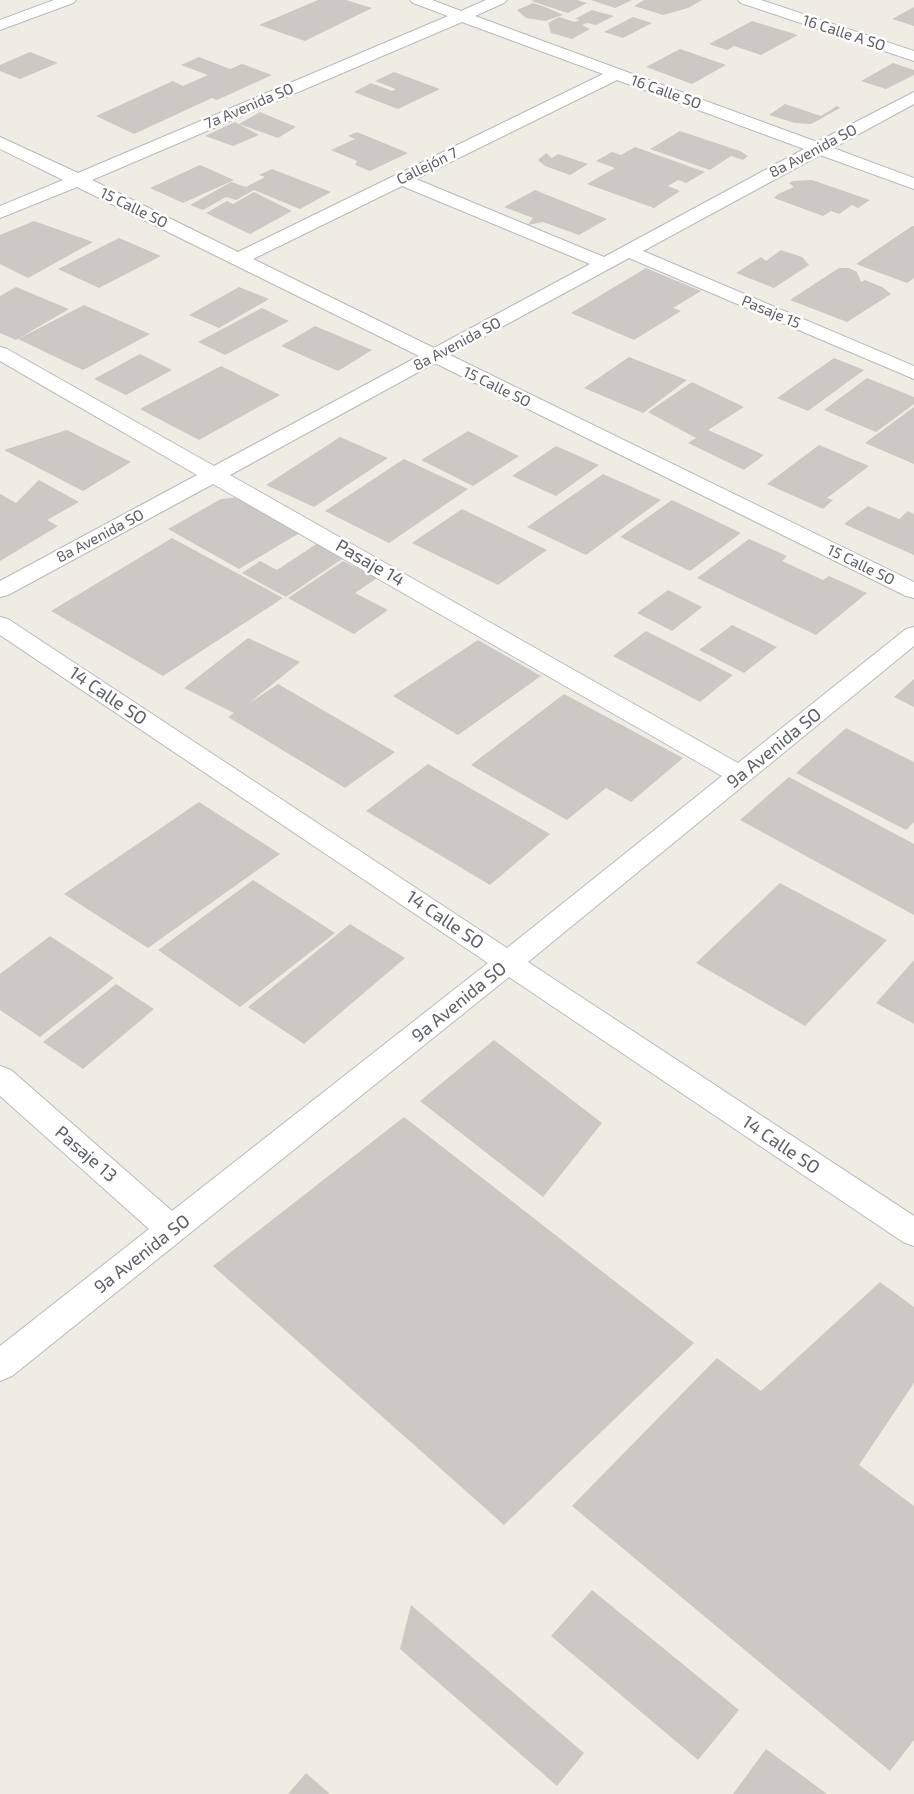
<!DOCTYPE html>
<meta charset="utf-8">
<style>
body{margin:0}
canvas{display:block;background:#efece4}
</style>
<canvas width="914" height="1794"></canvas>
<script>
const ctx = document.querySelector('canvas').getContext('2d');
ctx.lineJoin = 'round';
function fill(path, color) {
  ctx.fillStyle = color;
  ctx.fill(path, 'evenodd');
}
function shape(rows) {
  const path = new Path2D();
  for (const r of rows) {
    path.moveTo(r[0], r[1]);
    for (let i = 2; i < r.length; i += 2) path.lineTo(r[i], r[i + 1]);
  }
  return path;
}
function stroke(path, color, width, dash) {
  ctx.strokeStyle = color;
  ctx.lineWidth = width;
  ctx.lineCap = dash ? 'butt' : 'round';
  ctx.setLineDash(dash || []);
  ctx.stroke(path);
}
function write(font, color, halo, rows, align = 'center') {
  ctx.font = font + ' "Exo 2",sans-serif';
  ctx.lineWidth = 5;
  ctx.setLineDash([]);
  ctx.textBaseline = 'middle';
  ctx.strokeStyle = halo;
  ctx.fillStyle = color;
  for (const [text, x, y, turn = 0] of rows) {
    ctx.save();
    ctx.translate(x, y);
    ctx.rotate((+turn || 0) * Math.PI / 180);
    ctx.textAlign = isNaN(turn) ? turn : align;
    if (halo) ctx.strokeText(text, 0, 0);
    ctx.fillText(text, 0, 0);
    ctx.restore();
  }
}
fill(shape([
 [318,0,346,0,372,8,305,41,259,25],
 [535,0,577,0,587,3,568,13,531,1],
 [591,0,632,0,615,8],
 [644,0,702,0,688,8,663,15,634,6],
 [533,3,548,8,563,15,545,21,526,18,517,10],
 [914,7,914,26,892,19],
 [592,10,614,16,596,25,587,23,582,25,590,29,572,39,551,33,548,23,559,17,575,22,580,20,575,19],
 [633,17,652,23,623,38,604,32],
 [752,21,798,35,761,55,734,46,727,50,709,44],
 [680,49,726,65,692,84,646,67],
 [30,52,58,63,20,79,0,71,0,65],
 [199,57,230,69,242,64,272,75,217,100,212,98,134,134,96,116,173,81,183,86,208,75,181,65],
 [893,63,914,70,914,75,886,89,861,81],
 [394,72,440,89,398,109,354,92,371,83,392,91,396,89,375,81],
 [785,104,821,116,837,106,840,108,811,124,795,123,769,115],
 [260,112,296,127,278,138,239,124],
 [235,122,259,135,233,146,205,136],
 [680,131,740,151,748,156,743,160,731,156,710,170,650,149],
 [357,132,408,153,370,171,355,165,357,161,331,150,355,139,348,136],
 [635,147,705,172,686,183,678,180,668,186,680,191,654,208,587,184,615,168,596,161,612,152,621,155],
 [546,153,552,158,558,154,588,164,570,175,545,166,538,160],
 [200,165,234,180,183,203,150,188],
 [272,169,331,192,300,209,254,190,236,200,226,197,203,210,190,205,231,182,246,187,265,177,259,175],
 [812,180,870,200,858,208,852,205,839,214,831,211,823,216,774,198,778,194,794,187,789,183,793,181],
 [535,190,607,219,579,235,543,222,528,225,533,218,504,207],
 [254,192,292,211,250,234,206,213,227,201,233,204],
 [34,221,93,242,28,278,0,264,0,235],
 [912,226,914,226,914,278,907,283,856,264],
 [119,238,161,256,99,288,58,269],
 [781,250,802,257,809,265,774,288,736,273,761,257,766,261],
 [646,268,701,291,673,308,681,311,634,340,571,313],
 [839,268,849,268,857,272,861,282,865,280,882,287,891,294,847,322,790,300],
 [16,287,69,309,16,340,0,333,0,296],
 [239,287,269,299,219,328,189,315],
 [84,305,150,334,83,370,18,339],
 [262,308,289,321,225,355,198,342],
 [315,326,372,350,338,371,281,346],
 [140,354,172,370,126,395,94,379],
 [629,357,687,380,643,413,584,388],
 [834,358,864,370,808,411,777,398],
 [221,366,280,395,199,440,140,409],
 [867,378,914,397,914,404,876,432,824,410],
 [692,382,744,407,708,430,764,455,744,470,688,443,696,438,648,412],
 [914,407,914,464,865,443],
 [67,430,131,462,83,491,4,450],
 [468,431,519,456,473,486,421,460],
 [340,437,388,458,314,507,266,485],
 [819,445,869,466,827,498,833,500,823,509,767,484],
 [556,446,599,465,556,496,512,476],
 [404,459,468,489,389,543,325,511],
 [603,474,661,500,586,555,527,527],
 [39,480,79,502,47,520,58,526,0,561,0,494,16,503],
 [241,497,303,531,239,569,168,529,221,499],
 [672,500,741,533,690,571,620,537],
 [868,506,899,519,908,511,914,514,914,555,844,524],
 [462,509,547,550,498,585,412,543],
 [172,538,283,598,163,676,51,611],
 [749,539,787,556,782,561,823,580,829,576,867,593,816,635,697,578],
 [318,543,345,557,286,597,242,573,260,561,277,570],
 [343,561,377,578,355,593,388,610,354,634,288,598],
 [668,590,702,607,672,631,637,613],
 [732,625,777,647,744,673,699,650],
 [646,631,733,675,700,702,613,656],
 [248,638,300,662,248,704,278,684,395,752,345,788,228,717,234,713,184,688],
 [478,640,541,676,458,735,393,696],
 [914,679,914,707,894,697],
 [564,694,683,758,631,802,606,788,567,820,471,765],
 [846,728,914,762,914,822,906,830,796,773],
 [428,764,550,834,490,885,366,811],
 [789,777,914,844,914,915,740,820],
 [199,802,280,854,148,948,64,894],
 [253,880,335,933,240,1007,158,950],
 [780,883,887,940,805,1026,696,963],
 [350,924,405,958,304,1044,248,1007],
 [50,936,114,978,40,1037,0,1010,0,974],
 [914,960,914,1024,876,1003],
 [116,984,154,1009,83,1069,43,1042],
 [494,1040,602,1123,543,1197,420,1101],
 [404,1117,694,1343,504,1525,213,1266],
 [880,1282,914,1307,914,1383,859,1465,914,1506,914,1740,890,1771,572,1506,717,1358,761,1391],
 [592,1590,739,1710,698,1760,551,1636],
 [411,1605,584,1753,557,1786,400,1649],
 [766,1749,827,1794,733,1794],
 [306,1773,330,1794,288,1794]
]), '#ccc8c3');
const minor = shape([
 [54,0,76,0,73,3,0,30,0,20,54,0],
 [410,0,432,0,461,11,486,0,507,0,504,3,475,16,817,142,914,92,914,104,833,148,914,178,914,189,820,155,643,251,914,366,914,379,629,258,450,355,914,582,914,598,906,596,435,363,230,475,738,763,906,629,914,627,914,646,528,962,914,1216,914,1246,903,1242,509,977,12,1376,0,1381,0,1346,149,1229,0,1096,0,1066,11,1070,172,1211,488,963,0,635,0,617,8,619,507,948,722,776,213,484,8,595,0,597,0,581,197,475,0,361,0,347,7,349,214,466,419,356,77,187,0,218,0,206,63,180,0,149,0,137,78,173,448,16,413,3,410,0],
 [462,22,603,74,238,252,92,180,462,22],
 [617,80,804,149,604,257,416,179,617,80],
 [402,186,590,264,434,348,253,259,402,186],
 [738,0,761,0,914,51,914,61,741,3,738,0]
]);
stroke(minor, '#b6babe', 2);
fill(minor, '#fff');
write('15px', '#5c6065', '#fff', [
 ["16 Calle A SO",844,33,18],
 ["16 Calle SO",666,92,20],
 ["7a Avenida SO",249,106,-23],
 ["8a Avenida SO",813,151,-28],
 ["Callejón 7",427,166,-26],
 ["15 Calle SO",134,208,26],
 ["Pasaje 15",771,312,23],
 ["8a Avenida SO",457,344,-28],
 ["15 Calle SO",497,387,26],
 ["8a Avenida SO",100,536,-28],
 ["15 Calle SO",861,565,26]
]);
write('18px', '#5c6065', '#fff', [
 ["Pasaje 14",370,563,30],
 ["14 Calle SO",108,696,34],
 ["9a Avenida SO",774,748,-39],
 ["14 Calle SO",445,920,34],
 ["9a Avenida SO",459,1002,-39],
 ["14 Calle SO",781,1145,34],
 ["Pasaje 13",86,1154,41],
 ["9a Avenida SO",142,1254,-38]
]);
</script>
